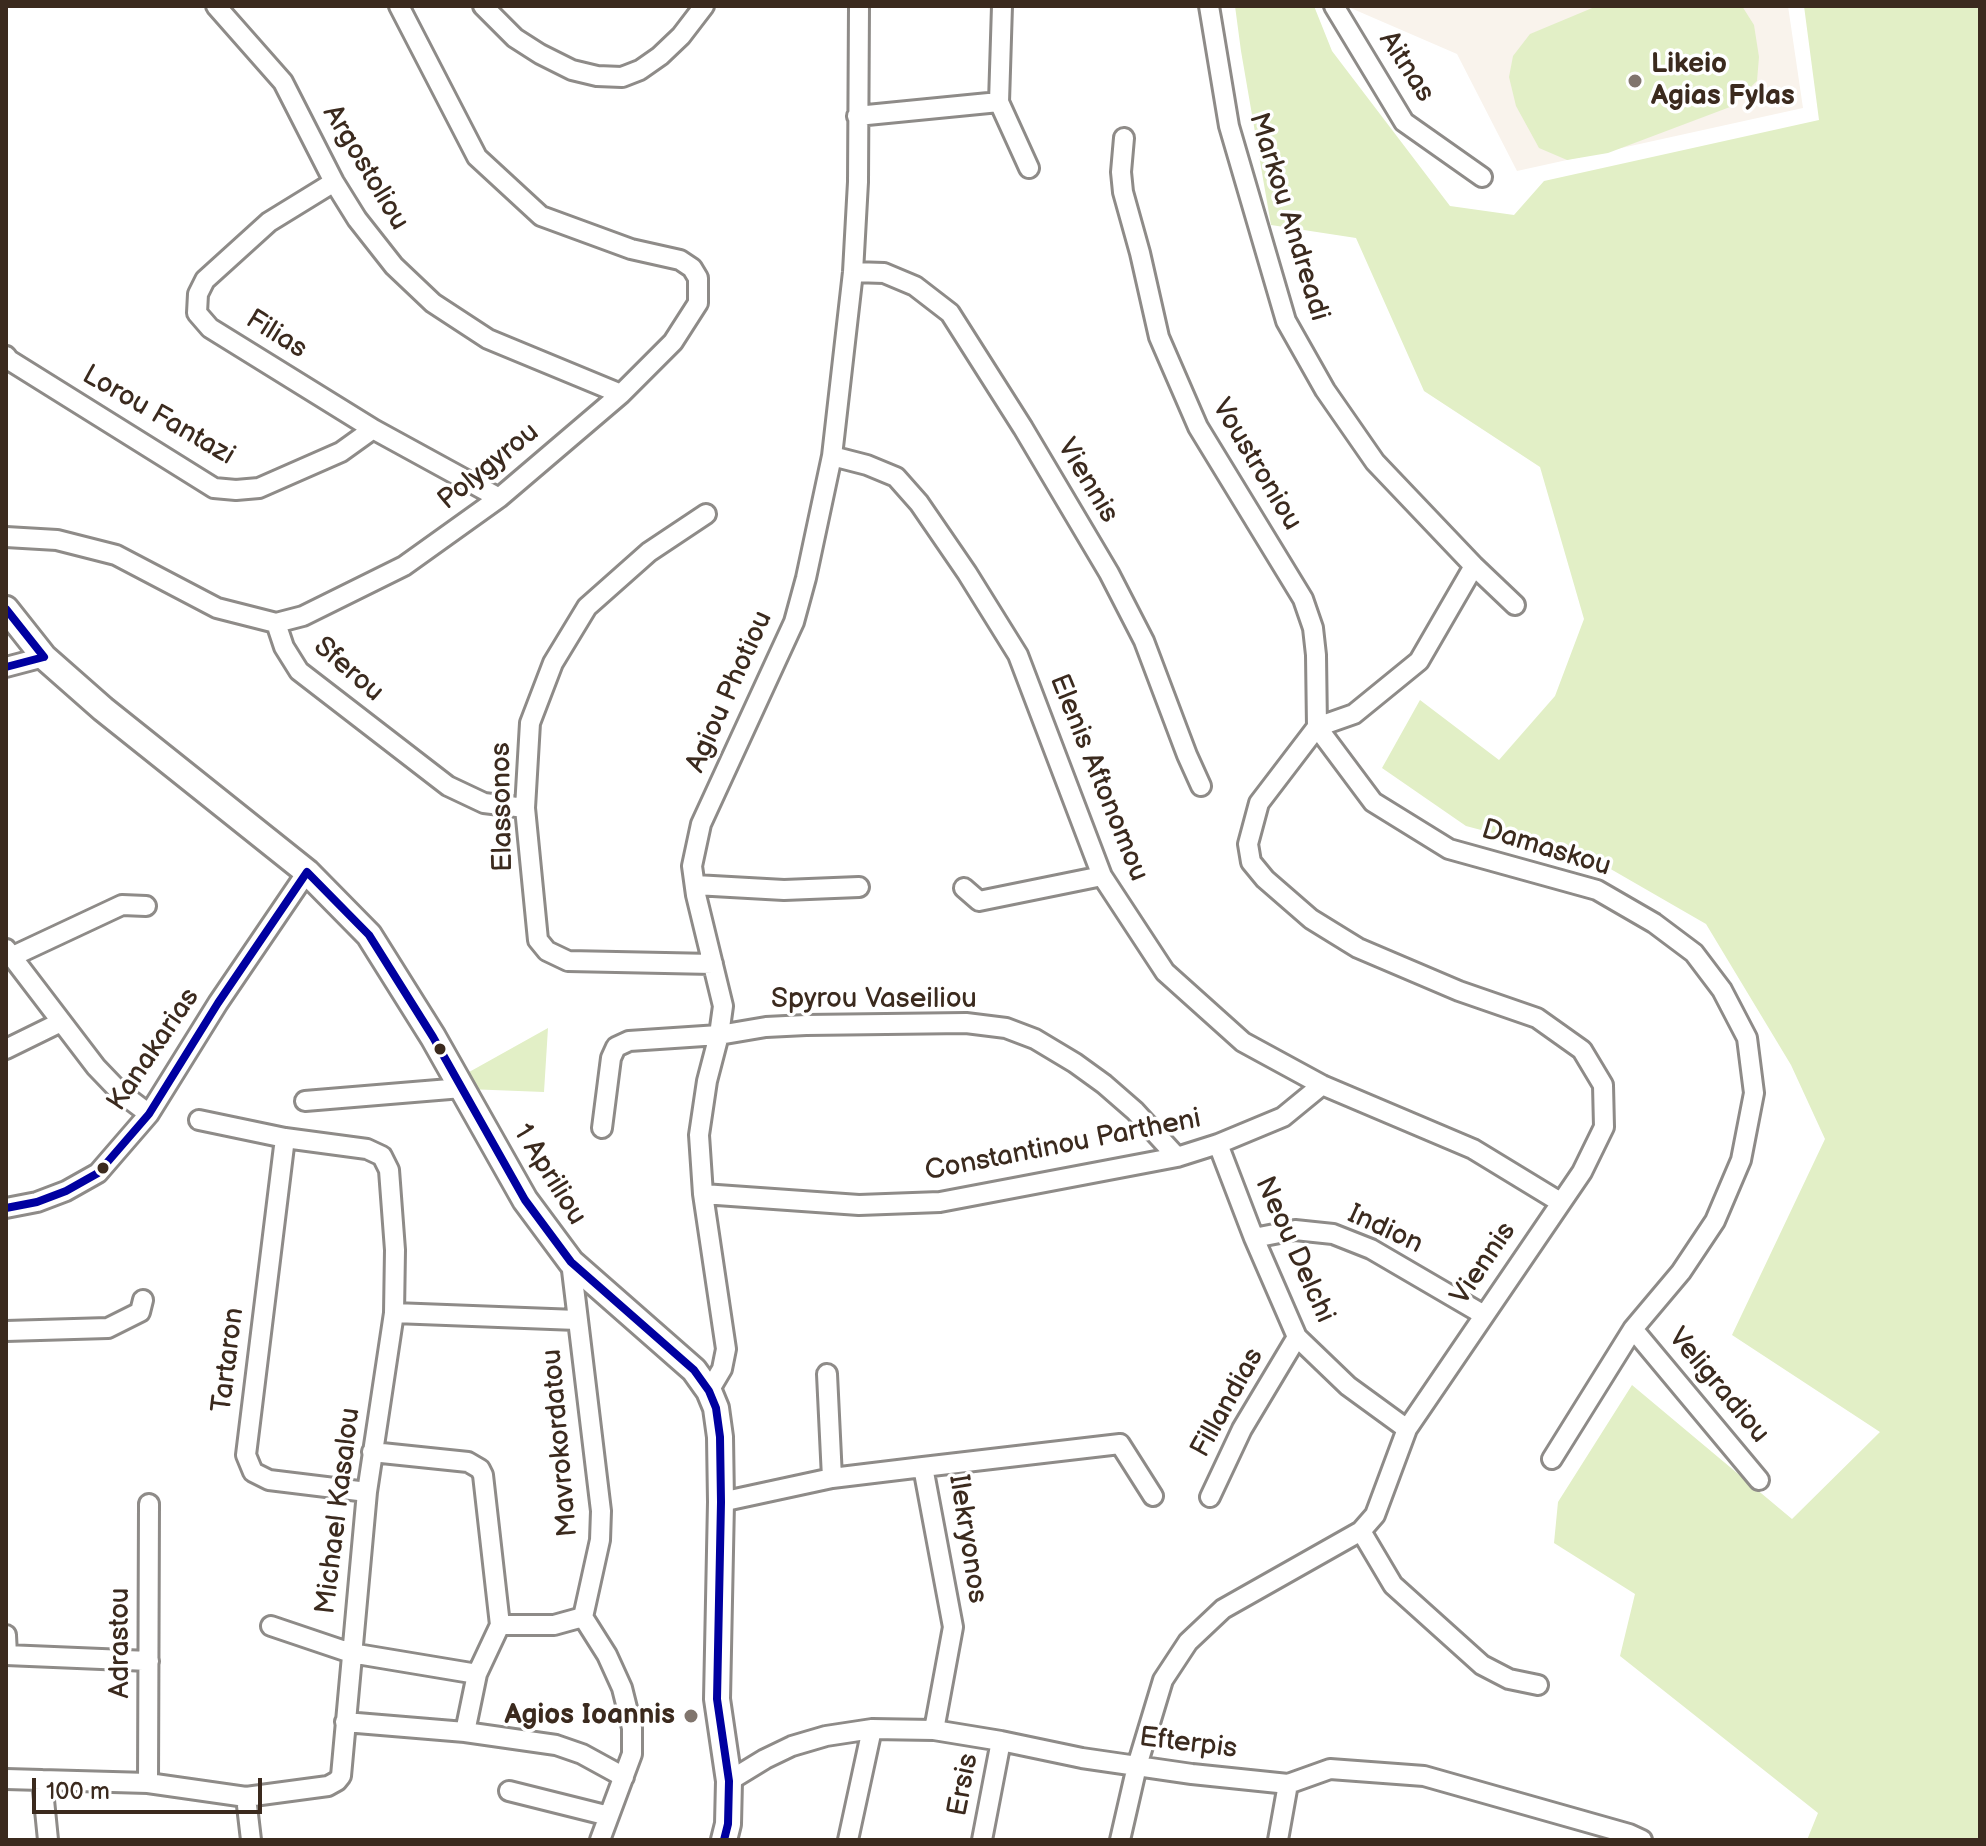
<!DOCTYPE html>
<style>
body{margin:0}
#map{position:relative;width:1986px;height:1846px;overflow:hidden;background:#fff;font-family:"Balsamiq Sans",sans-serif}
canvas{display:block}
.frame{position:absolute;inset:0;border:8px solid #3b2a1e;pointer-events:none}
.scale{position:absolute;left:32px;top:1778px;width:230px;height:36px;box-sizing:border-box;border:4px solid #3b2a1e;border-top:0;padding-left:10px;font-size:24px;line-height:28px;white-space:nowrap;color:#3b2a1e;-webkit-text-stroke:6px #fff;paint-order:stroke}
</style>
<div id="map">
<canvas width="1986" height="1846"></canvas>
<div class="frame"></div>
<div class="scale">100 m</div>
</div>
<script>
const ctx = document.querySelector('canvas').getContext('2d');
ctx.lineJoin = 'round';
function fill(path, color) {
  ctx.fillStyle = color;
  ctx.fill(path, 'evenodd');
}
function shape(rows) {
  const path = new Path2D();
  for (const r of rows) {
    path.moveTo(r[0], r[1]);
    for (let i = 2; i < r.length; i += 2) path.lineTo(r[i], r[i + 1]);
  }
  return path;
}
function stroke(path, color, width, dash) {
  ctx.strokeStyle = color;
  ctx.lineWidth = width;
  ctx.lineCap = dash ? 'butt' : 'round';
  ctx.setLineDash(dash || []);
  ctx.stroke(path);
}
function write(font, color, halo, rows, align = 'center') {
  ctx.font = font + ' "Balsamiq Sans",sans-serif';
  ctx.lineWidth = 7;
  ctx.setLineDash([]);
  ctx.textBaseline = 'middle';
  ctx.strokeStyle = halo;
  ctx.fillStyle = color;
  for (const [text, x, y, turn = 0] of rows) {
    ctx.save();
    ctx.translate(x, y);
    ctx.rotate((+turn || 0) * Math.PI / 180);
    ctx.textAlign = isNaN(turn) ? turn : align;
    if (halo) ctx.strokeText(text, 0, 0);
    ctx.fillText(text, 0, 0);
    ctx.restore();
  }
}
fill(shape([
 [1346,6,1788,6,1803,108,1517,171,1457,54]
]), '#f9f3ec');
fill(shape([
 [1235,6,1314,6,1332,51,1450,206,1514,215,1544,181,1819,120,1804,6,1980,6,1980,1840,1807,1840,1818,1813,1620,1656,1635,1594,1554,1543,1558,1502,1632,1385,1792,1519,1880,1432,1732,1335,1825,1139,1791,1065,1706,924,1595,860,1466,826,1382,768,1420,700,1499,760,1555,696,1584,619,1540,467,1424,391,1356,238,1271,225,1241,51],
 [1597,6,1742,6,1754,25,1759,57,1757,81,1730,107,1608,153,1567,160,1539,148,1516,106,1509,77,1513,56,1530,34],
 [548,1028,544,1092,467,1089,462,1076]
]), '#e2efc6');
const minor = shape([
 [216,6,283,82,334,182,357,219,394,266,433,303,488,339,621,394],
 [483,6,515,38,540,54,572,70,597,76,622,77,640,70,660,56,681,36,704,6],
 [1209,6,1229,126,1286,321,1325,390,1375,462,1474,566,1515,605],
 [1334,6,1404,122,1482,177],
 [999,102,1029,168],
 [857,116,999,102,1002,6],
 [334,182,269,222,205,280,198,294,197,313,210,328,373,429,499,498],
 [853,272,884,273,915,286,950,313,1023,428,1109,573,1144,641,1187,755,1201,786],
 [6,356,9,360,214,488,236,490,259,488,341,452,373,429],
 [832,456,867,465,896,477,919,503,967,573,1018,655,1102,876,1165,972,1243,1042,1322,1085,1473,1149,1560,1202],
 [706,514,649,552,587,607,553,663,530,723,525,808,538,940,547,951,568,961,713,964],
 [6,537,57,540,116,555,217,608,276,623],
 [276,623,303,616,404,566,499,498,621,394,673,342,698,303,698,278,692,268,680,260,631,249,541,216,477,157,399,6],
 [276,623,284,647,299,671,448,786,484,803,525,808],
 [6,667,44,657],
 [1317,727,1373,802,1449,849,1597,890,1654,923,1694,953,1722,990,1747,1038,1754,1093,1741,1160,1715,1221,1681,1272,1633,1329,1552,1459],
 [1317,727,1354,714,1419,661,1474,566],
 [695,885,784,890,859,887],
 [964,888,979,901,1102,876],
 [6,949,96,1067,120,1092,149,1114],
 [11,957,122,905,146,906],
 [6,1049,61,1022],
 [305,1101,462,1088],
 [602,1128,611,1058,616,1047,629,1041,719,1035,766,1027,806,1025,966,1023,1006,1028,1035,1039,1075,1063,1104,1084,1135,1111,1177,1157],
 [285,1138,246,1455,253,1472,269,1480,367,1492],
 [1218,1144,1254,1238,1297,1337,1348,1386,1407,1429],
 [703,1194,859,1205,940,1202,1177,1157,1218,1144,1283,1117,1322,1085],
 [6,1208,37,1202,66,1191,98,1173,149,1114,218,1003,307,872],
 [1254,1238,1295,1230,1333,1234,1371,1249,1484,1315],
 [571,1262,601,1511,600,1540,583,1617,607,1655,622,1688,632,1728,632,1754,600,1840],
 [394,1313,577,1320],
 [1633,1329,1759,1480],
 [6,1331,108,1328,140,1312,143,1300],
 [709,1391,722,1369,726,1349,703,1194,699,1135,707,1081,719,1035,723,1006,696,895,692,866,701,824,794,622,806,578,832,456,853,272,858,182,859,6],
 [372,1452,468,1462,480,1469,483,1475,500,1625,477,1674,465,1732],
 [832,1478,923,1467],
 [1210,1497,1242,1429,1297,1337],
 [721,1502,832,1478,827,1374],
 [1361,1531,1393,1585,1482,1665,1509,1679,1538,1685],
 [500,1625,554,1625,583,1617],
 [271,1626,351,1653,477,1674],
 [6,1635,7,1655],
 [6,1655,149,1661],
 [345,1722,465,1732,556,1745,582,1754,624,1777],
 [934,1730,953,1627,923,1467,1120,1444,1153,1496],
 [6,1779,148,1783,246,1797,328,1786,337,1781,341,1776,367,1492,394,1313,395,1250,389,1170,382,1156,367,1149,285,1138,199,1120],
 [42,1780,48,1840],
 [729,1781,765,1759,792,1746,826,1736,872,1729,934,1730,1001,1741,1082,1758,1192,1774,1288,1784,1330,1769,1424,1776,1629,1834,1642,1840],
 [148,1783,149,1504],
 [509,1791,609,1816],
 [246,1797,251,1840],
 [848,1840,872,1729],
 [982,1840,1001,1741],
 [1120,1840,1137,1766,1163,1680,1188,1642,1223,1609,1361,1531,1375,1515,1407,1429,1582,1172,1604,1127,1603,1085,1582,1050,1537,1018,1459,991,1358,948,1311,919,1265,879,1251,862,1248,844,1259,803,1317,727,1316,655,1313,628,1303,599,1198,427,1159,337,1140,253,1123,192,1121,172,1124,138],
 [1278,1840,1288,1784]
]);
const major = shape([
 [6,609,44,657,103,709,307,872,369,935,433,1037,525,1200,571,1262,694,1370,709,1391,716,1408,720,1437,721,1502,717,1699,729,1781,728,1824,724,1840]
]);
stroke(minor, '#8e8b88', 24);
stroke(major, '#8e8b88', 30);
stroke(minor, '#fff', 18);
stroke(major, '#fff', 24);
stroke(shape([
 [6,609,44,657,6,667],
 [6,1208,37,1202,66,1191,98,1173,149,1114,218,1003,307,872,369,935,433,1037,525,1200,571,1262,694,1370,709,1391,716,1408,720,1437,721,1502,717,1699,729,1781,728,1824,724,1840]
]), '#0000a0', 8);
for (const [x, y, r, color] of [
 [1635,81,8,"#80756d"],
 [440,1049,7,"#3b2a1e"],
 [103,1168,7,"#3b2a1e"],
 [691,1716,8,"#80756d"]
]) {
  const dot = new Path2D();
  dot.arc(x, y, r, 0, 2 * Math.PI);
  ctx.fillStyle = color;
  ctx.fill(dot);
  stroke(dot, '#fff', 3);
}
write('bold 28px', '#3b2a1e', '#fff', [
 ["Likeio",1651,65],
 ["Agias Fylas",1651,97],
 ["Agios Ioannis",675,1716,"right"]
], 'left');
write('28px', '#3b2a1e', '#fff', [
 ["Aitnas",1406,67,57],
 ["Argostoliou",365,168,59],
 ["Markou Andreadi",1288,217,73],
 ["Filias",276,335,32],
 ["Lorou Fantazi",158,416,30],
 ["Voustroniou",1256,465,59],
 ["Polygyrou",489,467,-39],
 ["Viennis",1087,481,59],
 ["Sferou",348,670,41],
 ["Agiou Photiou",730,692,-66],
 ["Elenis Aftonomou",1098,778,68],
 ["Elassonos",503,807,-91],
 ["Damaskou",1546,849,17],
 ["Spyrou Vaseiliou",874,1000],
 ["Kanakarias",154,1050,-56],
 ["Constantinou Partheni",1063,1146,-11],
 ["1 Apriliou",549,1175,58],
 ["Indion",1385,1230,25],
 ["Neou Delchi",1294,1250,66],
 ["Viennis",1484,1264,-56],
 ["Tartaron",229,1360,-83],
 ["Veligradiou",1718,1386,50],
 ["Fillandias",1228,1403,-61],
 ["Mavrokordatou",561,1443,-95],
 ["Michael Kasalou",339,1511,-83],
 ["Ilekryonos",967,1539,81],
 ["Adrastou",121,1643,-90],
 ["Efterpis",1188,1744,7],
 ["Ersis",964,1785,-79]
]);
</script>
